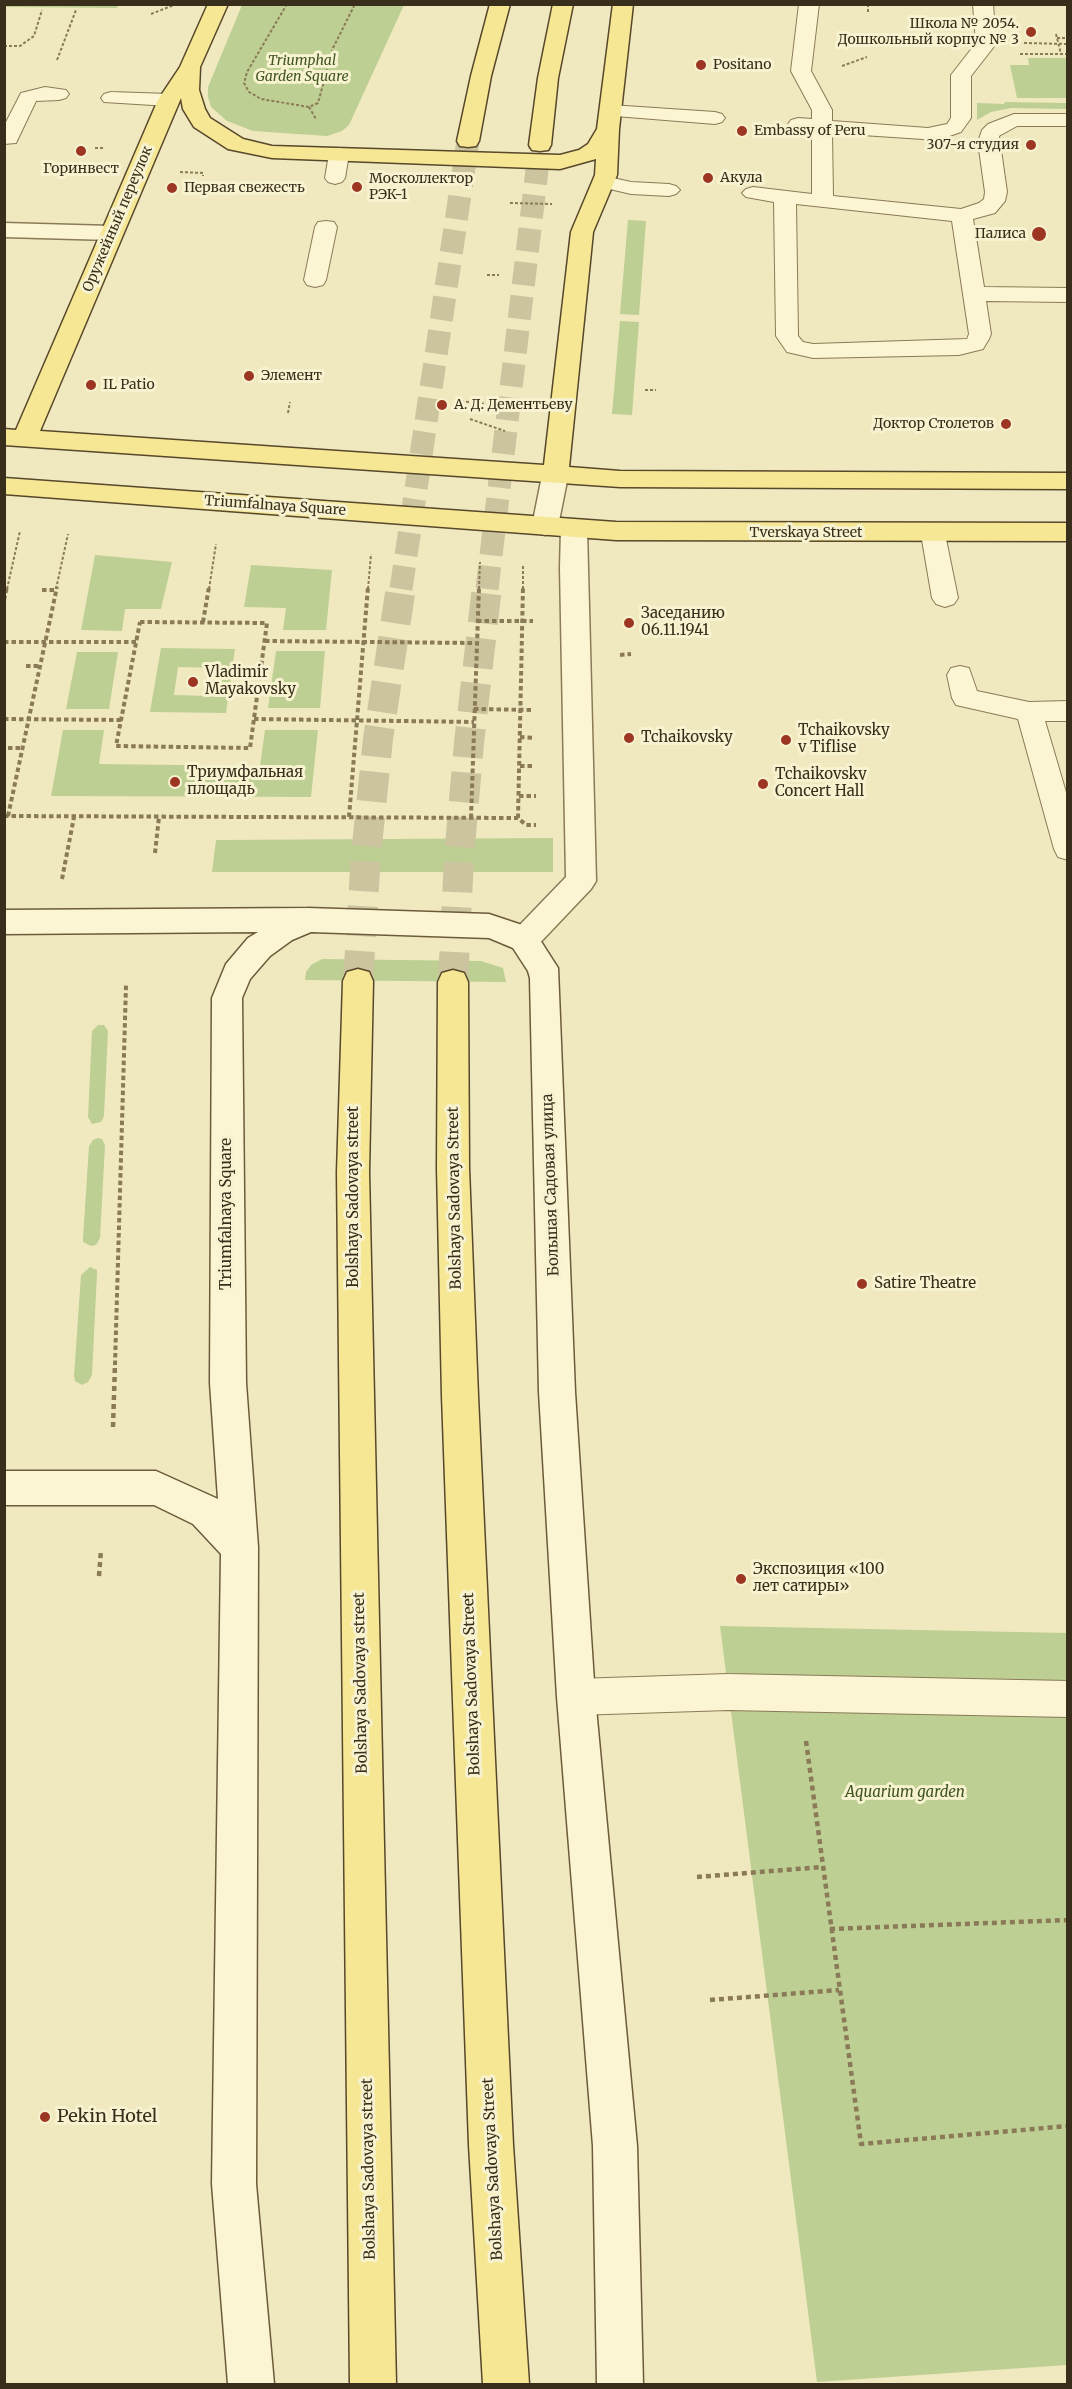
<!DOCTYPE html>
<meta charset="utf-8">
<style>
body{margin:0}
#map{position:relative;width:1072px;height:2389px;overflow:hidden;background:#f0e9bf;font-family:Merriweather,serif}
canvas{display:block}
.frame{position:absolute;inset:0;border:6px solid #392e1c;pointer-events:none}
</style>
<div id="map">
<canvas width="1072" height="2389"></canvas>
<div class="frame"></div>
</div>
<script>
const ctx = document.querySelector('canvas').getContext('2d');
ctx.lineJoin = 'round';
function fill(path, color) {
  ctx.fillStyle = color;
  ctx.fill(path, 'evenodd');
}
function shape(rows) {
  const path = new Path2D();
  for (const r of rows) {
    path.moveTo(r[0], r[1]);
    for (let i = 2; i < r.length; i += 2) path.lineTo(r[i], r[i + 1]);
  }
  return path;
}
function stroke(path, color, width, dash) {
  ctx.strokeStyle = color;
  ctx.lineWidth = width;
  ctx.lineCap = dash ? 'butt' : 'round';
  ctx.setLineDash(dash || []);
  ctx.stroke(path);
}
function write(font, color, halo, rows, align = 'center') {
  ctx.font = font + ' Merriweather,serif';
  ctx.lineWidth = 6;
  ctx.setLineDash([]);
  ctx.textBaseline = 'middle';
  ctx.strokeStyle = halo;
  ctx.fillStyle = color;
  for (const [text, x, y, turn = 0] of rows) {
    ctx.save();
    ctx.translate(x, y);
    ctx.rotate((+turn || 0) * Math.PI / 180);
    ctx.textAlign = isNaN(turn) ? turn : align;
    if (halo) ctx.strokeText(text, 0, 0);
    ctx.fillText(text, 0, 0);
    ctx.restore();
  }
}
fill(shape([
 [5,4,118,4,118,5,117,8,5,7],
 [242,5,242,4,404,5,349,125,342,131,327,136,253,131,227,121,211,107,208,97,208,87],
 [1028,58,1067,58,1067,98,1017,98,1010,65,1029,65],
 [1005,102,1067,103,1067,109,1011,108,991,112,977,120,977,103,1004,104],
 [628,220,646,221,639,315,620,314],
 [620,321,639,322,632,415,612,414],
 [95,555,172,562,161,609,125,609,122,631,81,630],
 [251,565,332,570,326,630,283,630,286,608,244,607],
 [161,648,235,649,226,713,150,712],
 [178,667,215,668,210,696,174,695],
 [276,651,325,651,320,708,268,708],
 [77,652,118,652,109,709,66,709],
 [63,730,104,730,99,764,260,766,265,730,318,730,311,797,51,796],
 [553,838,553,872,212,872,216,840],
 [322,959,481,961,503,968,506,982,305,980,306,972,311,965],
 [98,1025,104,1025,108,1031,104,1116,101,1122,92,1124,88,1117,92,1031],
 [98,1138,102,1139,105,1145,100,1238,96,1245,91,1246,83,1242,83,1238,89,1146,93,1140],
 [90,1267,97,1270,97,1274,92,1375,88,1382,82,1385,75,1381,74,1376,81,1275],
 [720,1626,1067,1633,1067,2365,817,2382]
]), '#becf93');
stroke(shape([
 [401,589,468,141],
 [487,589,540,145]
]), '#cbc49e', 23, [23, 11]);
stroke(shape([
 [358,981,366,855,378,739,401,587],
 [453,982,459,857,469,743,487,587]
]), '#cbc49e', 30, [30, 15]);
const lane = shape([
 [799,4,819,4,811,71,832,110,832,121,928,128,947,124,951,118,951,75,976,43,973,4,993,4,996,44,971,76,971,118,961,132,938,140,832,133,833,196,961,209,979,203,984,199,985,192,978,142,982,130,988,124,1014,114,1068,114,1068,126,1017,126,999,136,1007,192,1005,201,995,213,973,219,984,287,1068,288,1068,302,986,301,991,334,989,339,983,349,959,355,813,358,787,352,776,336,774,202,746,197,742,193,746,189,753,187,812,194,812,131,791,128,788,124,791,120,798,118,812,119,812,110,791,71,799,4],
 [796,204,952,221,969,334,967,339,813,344,803,342,798,336,796,204],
 [45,87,66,90,69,94,66,98,59,100,36,101,16,143,4,144,4,126,21,93,45,87],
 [111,92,169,94,176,96,179,100,176,104,169,106,104,102,101,98,104,94,111,92],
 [610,105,715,112,722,114,725,118,722,122,715,124,603,115,600,111,603,107,610,105],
 [339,148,346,150,349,154,345,178,342,182,335,184,328,182,325,178,329,154,332,150,339,148],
 [604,176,631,182,669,184,676,186,680,190,676,194,669,196,631,194,597,186,594,182,597,178,604,176],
 [326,221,334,222,337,227,326,280,323,285,315,287,307,285,304,280,315,227,318,222,326,221],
 [933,526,942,528,945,534,958,598,954,604,945,607,936,604,932,598,921,534,924,528,933,526],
 [960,666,969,668,977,691,1029,702,1068,701,1068,721,1045,721,1068,799,1068,860,1058,857,1054,849,1018,719,956,705,952,698,947,675,951,668,960,666],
 [728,1674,1068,1681,1068,1717,728,1710,576,1715,563,1710,558,1697,563,1684,576,1679,728,1674]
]);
const street = shape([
 [4,223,111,226,119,228,122,233,119,238,111,240,4,237,4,223],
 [555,468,564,470,568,476,558,526,554,532,545,535,536,532,532,526,542,476,546,470,555,468],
 [574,520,583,523,587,529,596,881,591,889,535,948,524,952,513,948,509,940,513,932,566,877,560,568,561,529,565,523,574,520]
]);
const secondary = shape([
 [308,908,489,914,525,926,535,932,558,968,575,1392,595,1697,637,2146,643,2384,597,2384,593,2146,557,1697,539,1392,530,978,528,971,513,948,489,938,311,932,292,940,270,956,250,979,242,998,246,1383,258,1547,256,2184,274,2384,228,2384,212,2184,221,1554,193,1524,154,1505,4,1505,4,1471,156,1471,218,1499,210,1383,212,998,226,964,248,938,258,932,4,934,4,910,308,908]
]);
const primary = shape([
 [208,4,228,4,200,67,199,90,205,109,210,118,243,139,272,146,560,155,579,150,588,144,597,129,613,4,633,4,619,129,617,175,593,232,569,467,620,471,1068,473,1068,489,620,487,4,445,4,429,16,430,158,100,180,67,208,4],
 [181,98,183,109,194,127,228,149,272,158,560,169,596,159,595,175,571,232,544,465,40,431,181,98],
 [490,4,510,4,491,76,479,141,476,146,468,147,460,146,457,141,471,76,490,4],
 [553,4,573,4,558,78,551,145,548,150,540,151,532,150,529,145,538,78,553,4],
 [4,478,616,522,1068,523,1068,541,616,540,4,494,4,478],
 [358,969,369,972,373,981,369,1172,396,2384,350,2384,337,1172,343,981,347,972,358,969],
 [453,970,464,973,468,982,469,1168,478,1396,513,2145,529,2384,483,2384,469,2145,442,1396,437,1168,438,982,442,973,453,970]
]);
stroke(lane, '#8a7a57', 2);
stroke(street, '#8a7a57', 3);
stroke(secondary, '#6c5b3a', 3);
stroke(primary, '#57472b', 3);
stroke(shape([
 [287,4,247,72,244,83,249,92,261,99,309,107,318,103,333,48,355,4],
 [868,4,868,14],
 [151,14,174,5],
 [1057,38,1068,38],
 [1024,43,1068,44],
 [4,46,20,46,34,36,42,10],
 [1020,54,1068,54],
 [57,60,76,10],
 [842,66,867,57],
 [309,107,316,119],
 [95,148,105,148],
 [180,172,203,173,203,176],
 [510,203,552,204],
 [487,275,499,275],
 [645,390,656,390],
 [461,401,485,404],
 [288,413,290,402],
 [470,419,505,431],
 [7,589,20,531],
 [56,589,68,534],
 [209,589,216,544],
 [368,589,371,554],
 [479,589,480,562],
 [523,589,523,564]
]), '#8a7a57', 2, [3, 2]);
stroke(shape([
 [42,590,56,590],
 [4,600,7,587],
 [477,621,533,621],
 [140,622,267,623,250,748,116,746,140,622],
 [203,622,209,587],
 [265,641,476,643],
 [4,642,136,642],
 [620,655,631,654],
 [26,666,40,666],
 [474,709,534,710],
 [4,719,122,720],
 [254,719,474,722],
 [520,737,535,738],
 [8,748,23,748],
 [520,766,534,766],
 [519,796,536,796],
 [4,816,518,818,526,825,536,825],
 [8,816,57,587],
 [349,817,368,587],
 [471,818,479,587],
 [518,818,523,587],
 [155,853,159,817],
 [62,879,74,817],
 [115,1365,126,985]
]), '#8a7a57', 4, [4.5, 3]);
stroke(shape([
 [113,1427,115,1364],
 [99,1576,101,1550],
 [806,1741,861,2144,1068,2126],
 [697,1877,822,1867],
 [830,1929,1068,1920],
 [710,2000,839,1990]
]), '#8a7a57', 4.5, [5, 4]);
fill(lane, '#fbf5d3');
fill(street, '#fbf5d3');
fill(secondary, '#fbf5d3');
fill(primary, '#f6e794');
stroke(shape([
 [1056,34,1061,54]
]), '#8a7a57', 2, [3, 2]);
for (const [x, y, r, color] of [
 [1031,32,6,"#9c3623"],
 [701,65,6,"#9c3623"],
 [742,131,6,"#9c3623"],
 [1031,145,6,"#9c3623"],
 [81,151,6,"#9c3623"],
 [708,178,6,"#9c3623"],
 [357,187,6,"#9c3623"],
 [172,188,6,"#9c3623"],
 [1039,234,8,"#9c3623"],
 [249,376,6,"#9c3623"],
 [91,385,6,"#9c3623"],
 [442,405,6,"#9c3623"],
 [1006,424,6,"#9c3623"],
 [629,623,6,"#9c3623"],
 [193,682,6,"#9c3623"],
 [629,738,6,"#9c3623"],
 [786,740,6,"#9c3623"],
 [175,782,6,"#9c3623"],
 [763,784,6,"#9c3623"],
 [862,1284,6,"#9c3623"],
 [741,1579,6,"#9c3623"],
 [45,2117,6,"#9c3623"]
]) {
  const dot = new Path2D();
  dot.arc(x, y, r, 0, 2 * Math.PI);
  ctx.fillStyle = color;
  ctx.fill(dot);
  stroke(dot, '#f7f2cf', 2);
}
write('14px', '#392e1c', '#f7f2cf', [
 ["Школа № 2054.",1019,24,"right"],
 ["Дошкольный корпус № 3",1019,40,"right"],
 ["Positano",713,65],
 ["Embassy of Peru",754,131],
 ["307-я студия",1019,145,"right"],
 ["Горинвест",81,169,"center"],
 ["Акула",720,178],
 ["Москоллектор",369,179],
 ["РЭК-1",369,195],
 ["Первая свежесть",184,188],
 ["Палиса",1026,234,"right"],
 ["Элемент",261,376],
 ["IL Patio",103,385],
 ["А. Д. Дементьеву",454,405],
 ["Доктор Столетов",994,424,"right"]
], 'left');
write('italic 14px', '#405621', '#f7f2cf', [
 ["Triumphal",302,61],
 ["Garden Square",302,77]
]);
write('14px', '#392e1c', '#f7f2cf', [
 ["Оружейный переулок",118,219,-67],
 ["Triumfalnaya Square",275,506,4],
 ["Tverskaya Street",806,533]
]);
write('15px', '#392e1c', '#f7f2cf', [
 ["Заседанию",641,614],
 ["06.11.1941",641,631],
 ["Vladimir",205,673],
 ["Mayakovsky",205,690],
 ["Tchaikovsky",798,731],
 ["v Tiflise",798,748],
 ["Tchaikovsky",641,738],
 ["Триумфальная",187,773],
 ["площадь",187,790],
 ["Tchaikovsky",775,775],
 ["Concert Hall",775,792],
 ["Satire Theatre",874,1284],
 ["Экспозиция «100",753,1570],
 ["лет сатиры»",753,1587]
], 'left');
write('15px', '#392e1c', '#f7f2cf', [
 ["Большая Садовая улица",551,1185,-92],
 ["Bolshaya Sadovaya street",354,1197,-90],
 ["Bolshaya Sadovaya Street",455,1198,-91],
 ["Triumfalnaya Square",227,1214,-90],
 ["Bolshaya Sadovaya street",361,1683,-91],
 ["Bolshaya Sadovaya Street",472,1684,-92],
 ["Bolshaya Sadovaya street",369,2169,-91],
 ["Bolshaya Sadovaya Street",493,2169,-93]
]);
write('italic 15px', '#405621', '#f7f2cf', [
 ["Aquarium garden",905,1793]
]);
write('18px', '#392e1c', '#f7f2cf', [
 ["Pekin Hotel",57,2117]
], 'left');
</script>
